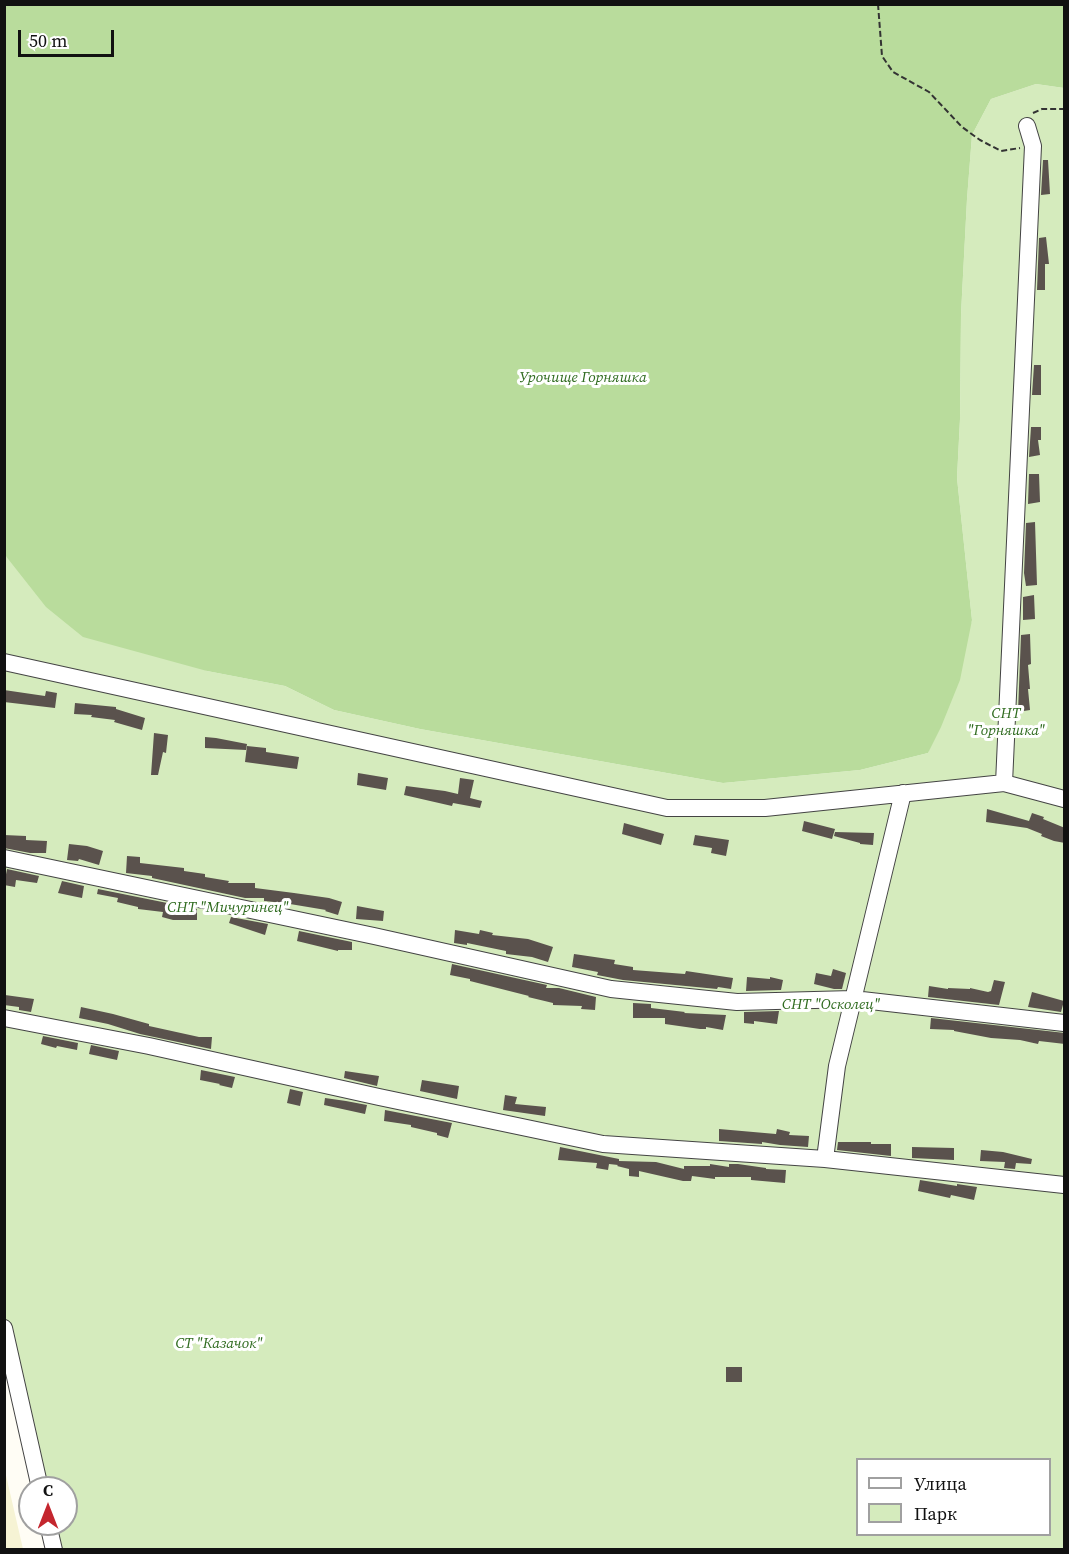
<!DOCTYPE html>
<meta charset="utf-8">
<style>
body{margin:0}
#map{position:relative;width:1069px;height:1554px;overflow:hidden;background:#fffdf5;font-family:"Source Serif 4",serif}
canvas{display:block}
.frame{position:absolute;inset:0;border:6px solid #111;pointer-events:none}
.legend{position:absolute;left:856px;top:1458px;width:195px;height:78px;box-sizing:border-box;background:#fff;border:2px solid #a0a0a0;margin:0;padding:8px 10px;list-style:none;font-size:18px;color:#111}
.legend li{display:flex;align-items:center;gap:12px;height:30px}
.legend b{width:30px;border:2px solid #a0a0a0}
.north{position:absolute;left:18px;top:1476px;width:60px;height:60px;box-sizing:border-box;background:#fff;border:2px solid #a0a0a0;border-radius:50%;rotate:0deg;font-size:16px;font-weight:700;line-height:24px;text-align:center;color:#111}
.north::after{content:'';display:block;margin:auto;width:21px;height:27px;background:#c4262e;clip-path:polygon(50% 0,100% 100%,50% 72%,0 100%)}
.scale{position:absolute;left:18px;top:30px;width:96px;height:27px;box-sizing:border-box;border:3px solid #111;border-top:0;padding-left:8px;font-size:18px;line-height:21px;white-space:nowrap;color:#111;-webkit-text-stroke:4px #fff;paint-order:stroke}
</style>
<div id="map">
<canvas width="1069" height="1554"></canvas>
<div class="frame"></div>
<ul class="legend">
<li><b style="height:8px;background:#fff"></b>Улица</li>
<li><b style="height:16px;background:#d5ebbd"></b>Парк</li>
</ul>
<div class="north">С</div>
<div class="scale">50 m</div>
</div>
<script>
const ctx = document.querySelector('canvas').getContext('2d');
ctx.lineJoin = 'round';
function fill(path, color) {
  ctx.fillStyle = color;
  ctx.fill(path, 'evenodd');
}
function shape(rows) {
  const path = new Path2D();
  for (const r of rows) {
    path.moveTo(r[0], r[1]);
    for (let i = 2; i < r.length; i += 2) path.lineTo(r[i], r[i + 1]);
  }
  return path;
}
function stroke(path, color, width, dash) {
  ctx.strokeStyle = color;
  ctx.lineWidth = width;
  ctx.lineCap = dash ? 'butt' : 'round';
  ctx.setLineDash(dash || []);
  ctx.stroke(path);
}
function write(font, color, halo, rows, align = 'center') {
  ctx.font = font + ' "Source Serif 4",serif';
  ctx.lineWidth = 6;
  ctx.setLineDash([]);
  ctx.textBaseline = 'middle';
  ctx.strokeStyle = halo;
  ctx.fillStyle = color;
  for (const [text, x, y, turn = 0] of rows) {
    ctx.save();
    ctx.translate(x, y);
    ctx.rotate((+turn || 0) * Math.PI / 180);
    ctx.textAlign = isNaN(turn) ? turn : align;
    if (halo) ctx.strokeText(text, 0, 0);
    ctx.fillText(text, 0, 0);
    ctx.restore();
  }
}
fill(shape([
 [4,1471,5,1471,23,1549,5,1549]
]), '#f6f3d4');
fill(shape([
 [1036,84,1064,88,1064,1549,56,1549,50,1524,66,1524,66,1488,41,1488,4,1328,4,555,207,671,285,686,334,710,420,729,723,783,860,770,928,753,972,620,957,478,960,419,961,314,967,199,972,135,991,99],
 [858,1460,1050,1460,1050,1534,858,1534]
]), '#d5ebbd');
fill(shape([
 [5,4,1064,5,1064,88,1036,84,991,99,972,135,967,199,961,314,960,419,957,478,972,620,960,680,941,727,928,753,860,770,723,783,420,729,334,710,285,686,207,671,83,637,46,607,5,555]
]), '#b9dc9c');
fill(shape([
 [1043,160,1048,160,1050,194,1041,195],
 [1046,237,1049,264,1045,264,1045,290,1037,290,1039,238],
 [1034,365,1041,365,1041,395,1032,395],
 [1031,427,1041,427,1041,440,1038,440,1040,455,1029,457],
 [1029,474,1039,474,1040,502,1028,504],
 [1035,522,1037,585,1026,586,1024,573,1026,523],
 [1034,595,1035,619,1023,620,1023,597],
 [1030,634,1031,664,1028,665,1030,689,1028,689,1030,710,1018,712,1021,635],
 [4,690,45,696,46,691,57,693,55,708,4,702],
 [75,703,116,707,116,709,145,718,142,730,114,722,115,720,91,717,92,715,74,714],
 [154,733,168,735,166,753,163,752,158,775,151,775],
 [205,737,216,738,247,744,246,750,205,748],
 [247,746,266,748,266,752,299,757,297,769,245,762],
 [358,773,388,778,386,790,357,785],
 [460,778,474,780,470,798,482,801,480,808,453,803,452,806,404,795,406,786,445,791,458,794],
 [987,809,1029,821,1032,813,1044,817,1043,819,1065,828,1065,843,1054,841,1041,836,1042,834,1027,828,986,822],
 [804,821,835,829,832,839,802,831],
 [624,823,664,834,661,845,622,834],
 [835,832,874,833,873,845,860,844,860,843,834,836],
 [4,835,26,836,26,840,47,841,46,853,30,853,4,848],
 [695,835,729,840,726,856,711,853,712,848,693,845],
 [69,844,87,846,103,851,99,865,79,859,78,861,67,860],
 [127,856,140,857,140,863,184,868,184,871,205,874,205,877,229,881,228,883,255,883,255,888,294,893,329,898,342,902,338,915,325,911,326,910,284,903,264,901,264,898,245,898,152,878,152,876,126,873],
 [7,869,39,876,37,883,16,880,15,887,4,885],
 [62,881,84,886,82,898,58,893],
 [98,889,197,909,197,920,173,920,162,917,163,912,138,909,138,907,117,902,118,898,97,894],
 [357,906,384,911,383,921,356,919],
 [231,917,268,924,265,935,229,923],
 [455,930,479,934,480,930,493,933,492,935,528,939,553,947,548,962,532,957,506,954,506,951,467,943,467,945,454,943],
 [299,931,352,942,352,950,338,950,338,951,297,941],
 [574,954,615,960,614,964,633,967,633,970,685,974,686,971,733,978,731,989,718,987,717,989,623,980,597,975,598,972,572,967],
 [452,964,547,985,546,988,559,988,596,997,595,1010,581,1009,582,1006,553,1005,553,1003,528,997,529,996,470,981,470,979,450,975],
 [833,969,846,973,842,989,834,989,814,984,816,973,831,976],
 [747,977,770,979,770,977,783,980,781,990,746,991],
 [994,980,1005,982,999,1005,928,997,929,986,948,989,948,988,970,989,970,988,988,992,991,991],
 [1032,992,1064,1001,1061,1012,1028,1007],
 [5,995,34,999,31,1012,19,1010,19,1007,4,1005],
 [633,1003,651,1004,651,1008,685,1012,684,1013,726,1015,723,1030,706,1027,706,1029,700,1029,665,1024,665,1018,633,1018],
 [81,1007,113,1014,149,1024,149,1026,199,1037,212,1037,211,1049,140,1034,108,1024,79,1018],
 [779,1011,777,1024,754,1021,754,1024,744,1023,744,1012],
 [931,1018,1065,1033,1065,1044,1039,1041,1038,1044,1020,1040,991,1038,954,1031,954,1030,930,1029],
 [43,1036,78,1043,77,1050,57,1046,56,1048,41,1044],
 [91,1045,119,1051,117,1060,89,1054],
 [201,1070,235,1077,232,1088,219,1085,220,1084,200,1080],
 [345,1071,379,1076,377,1086,344,1078],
 [422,1080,459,1086,457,1099,420,1091],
 [290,1089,303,1092,300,1106,287,1103],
 [505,1095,517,1097,515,1104,546,1107,545,1116,503,1110],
 [325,1098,346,1101,367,1105,365,1114,324,1105],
 [385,1110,452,1123,448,1138,437,1135,437,1133,411,1127,411,1125,384,1121],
 [719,1129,776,1134,777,1129,790,1132,789,1135,809,1136,808,1147,780,1145,762,1142,762,1144,719,1141],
 [838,1142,871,1142,871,1144,891,1144,891,1156,837,1150],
 [560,1147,619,1159,619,1161,656,1162,684,1169,684,1166,710,1166,710,1164,729,1167,729,1164,738,1164,766,1168,766,1169,786,1170,785,1183,751,1180,751,1177,715,1177,715,1179,692,1176,691,1181,683,1181,639,1171,639,1177,629,1176,629,1169,617,1166,618,1165,609,1164,608,1170,596,1168,597,1163,558,1160],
 [912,1147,954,1148,954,1160,912,1158],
 [981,1150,1003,1152,1032,1159,1031,1164,1016,1163,1015,1169,1004,1168,1005,1162,980,1161],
 [920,1180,957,1186,957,1184,977,1187,974,1200,951,1195,950,1198,918,1191],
 [726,1367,742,1367,742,1382,726,1382]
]), '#5a524d');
const minor = shape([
 [4,662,667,808,765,808,1004,783,1064,799],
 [1004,783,1033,146,1027,126],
 [4,858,374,936,611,989,737,1002,853,999,1064,1023],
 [4,1018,149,1046,379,1097,603,1144,825,1159,1064,1185],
 [825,1159,837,1066,903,793],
 [4,1328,40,1488],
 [48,1524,54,1550]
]);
stroke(minor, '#444', 18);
stroke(shape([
 [878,4,882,56,893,72,929,92,962,127,980,140,1001,151,1020,148],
 [1033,113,1042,109,1064,109]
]), '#333', 2, [6, 3]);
stroke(minor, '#fff', 16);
write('italic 15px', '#2f6b1f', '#fff', [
 ["Урочище Горняшка",583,378],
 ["СНТ",1006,714],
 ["\"Горняшка\"",1006,731],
 ["СНТ \"Мичуринец\"",228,908],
 ["СНТ \"Осколец\"",831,1005],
 ["СТ \"Казачок\"",219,1344]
]);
</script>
